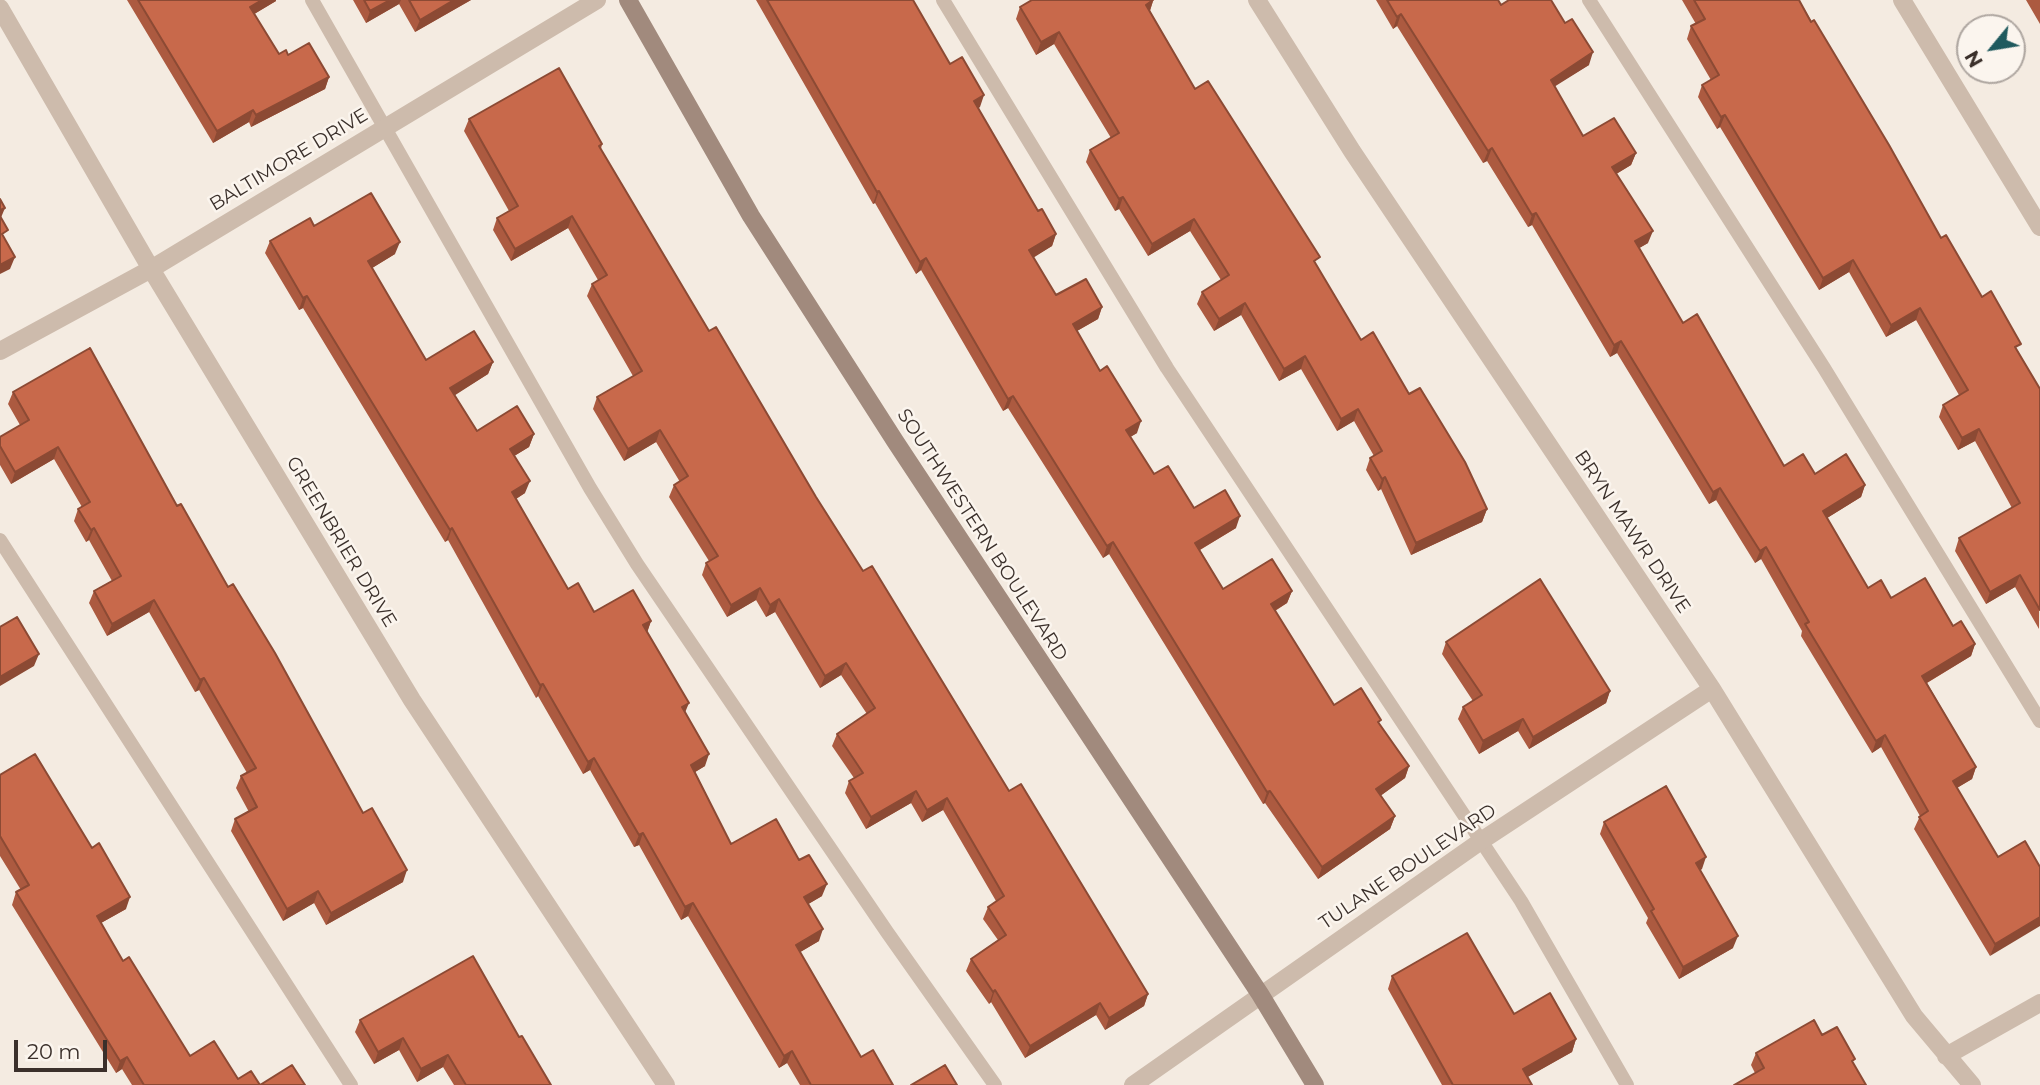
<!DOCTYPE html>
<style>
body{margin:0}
#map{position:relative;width:2040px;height:1085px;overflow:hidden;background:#f4ebe1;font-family:Montserrat,sans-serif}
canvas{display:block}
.north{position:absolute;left:1956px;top:14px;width:70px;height:70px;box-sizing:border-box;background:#fbf5ee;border:2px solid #aea6a0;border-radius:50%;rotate:240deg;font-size:19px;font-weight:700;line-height:28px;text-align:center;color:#3b302b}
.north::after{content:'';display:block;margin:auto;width:24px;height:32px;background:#1f5a5e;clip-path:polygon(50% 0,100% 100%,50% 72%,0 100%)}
.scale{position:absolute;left:14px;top:1040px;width:93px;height:32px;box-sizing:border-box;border:4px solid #3b302b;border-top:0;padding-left:9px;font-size:21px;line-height:24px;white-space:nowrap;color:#3b302b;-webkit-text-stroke:5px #fbf5ee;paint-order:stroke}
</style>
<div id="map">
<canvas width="2040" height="1085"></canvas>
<div class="north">N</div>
<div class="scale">20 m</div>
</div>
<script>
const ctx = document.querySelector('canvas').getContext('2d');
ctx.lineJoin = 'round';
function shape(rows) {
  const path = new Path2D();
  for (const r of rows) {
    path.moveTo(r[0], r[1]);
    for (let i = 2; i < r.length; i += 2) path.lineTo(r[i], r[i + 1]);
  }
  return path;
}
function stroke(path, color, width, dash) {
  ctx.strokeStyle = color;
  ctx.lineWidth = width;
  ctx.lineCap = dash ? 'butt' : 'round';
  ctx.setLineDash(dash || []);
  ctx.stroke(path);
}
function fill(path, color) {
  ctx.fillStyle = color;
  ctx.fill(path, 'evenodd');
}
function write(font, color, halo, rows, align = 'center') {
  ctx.font = font + ' Montserrat,sans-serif';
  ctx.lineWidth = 5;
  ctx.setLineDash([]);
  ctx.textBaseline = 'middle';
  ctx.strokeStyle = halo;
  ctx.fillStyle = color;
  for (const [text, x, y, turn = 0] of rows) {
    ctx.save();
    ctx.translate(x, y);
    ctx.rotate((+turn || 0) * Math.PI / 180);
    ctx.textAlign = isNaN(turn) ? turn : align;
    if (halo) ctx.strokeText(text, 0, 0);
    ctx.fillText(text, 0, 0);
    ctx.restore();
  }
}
stroke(shape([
 [312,0,590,488,637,564,887,932,995,1085],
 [943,0,1167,368,1521,901,1627,1085],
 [1589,0,1824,368,2040,721],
 [0,540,351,1085]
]), '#cdbbac', 14);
stroke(shape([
 [1257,0,1352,151,1712,689,1914,1016,1972,1085],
 [1902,0,2040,227],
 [0,8,151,269,412,700,666,1085],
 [0,351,151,269,597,0],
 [1946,1056,2040,1003],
 [1133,1085,1481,841,1712,689]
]), '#cdbbac', 18);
stroke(shape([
 [628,0,751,216,895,441,1260,994,1315,1085]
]), '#a18a7d', 18);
fill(shape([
 [127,0,276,0,276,1,254,14,279,54,288,55,329,77,325,89,251,127,249,122,213,143],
 [353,0,471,0,415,32,399,4,366,23],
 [756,0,913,0,950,64,980,107,978,108,1038,211,1056,234,1052,246,1033,257,1056,295,1102,307,1098,319,1077,331,1137,433,1130,437,1154,474,1194,508,1236,528,1200,550,1223,589,1292,591,1287,603,1275,611,1334,705,1379,724,1409,766,1405,778,1380,796,1395,816,1390,829,1318,879,1265,803,1263,804,1109,554,1103,558,1008,408,1003,411,921,270,916,274,875,203,873,204],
 [1376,0,1498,0,1501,5,1589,65,1554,86,1583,136,1636,153,1631,165,1616,174,1648,243,1639,248,1683,323,1784,466,1865,485,1861,497,1827,518,1868,588,1953,626,1975,644,1971,656,1927,683,1976,767,1972,779,1957,788,1998,857,2040,867,1990,956,1914,829,1920,816,1881,747,1872,753,1801,636,1802,631,1761,559,1755,563,1716,500,1709,504,1617,353,1610,357,1532,225,1528,227,1487,161,1483,163,1397,26,1393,29],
 [1682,0,1799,0,1941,238,2018,351,2040,389,2039,629,2015,587,1986,604,1955,551,1959,538,2012,508,1975,441,1958,450,1939,417,1943,405,1959,395,1916,320,1886,337,1849,272,1819,290,1720,127,1717,129,1698,97,1702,85,1711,80,1687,39,1691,26,1696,24],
 [2026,0,2040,0,2040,24],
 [1153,1,1150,11,1195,89,1317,266,1361,340,1409,394,1487,509,1482,522,1411,555,1381,489,1378,491,1366,470,1370,458,1374,456,1354,421,1337,431,1301,369,1279,381,1241,315,1214,331,1197,304,1202,292,1221,280,1190,231,1148,256,1119,209,1115,211,1086,162,1090,150,1111,138,1054,44,1036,55,1016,19,1020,7],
 [469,119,602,144,601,149,709,331,863,571,1009,791,1148,994,1144,1006,1105,1030,1096,1015,1025,1058,991,1002,989,1004,966,971,971,959,998,940,983,919,988,907,996,901,943,810,922,822,911,803,866,829,845,793,849,781,854,778,832,746,837,734,867,714,841,675,820,688,775,612,766,617,756,600,727,617,702,575,706,563,709,561,669,497,674,485,680,482,656,442,624,461,593,409,597,397,633,376,587,296,592,284,598,280,568,228,511,261,493,230,497,218,509,211,464,131],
 [314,226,395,254,372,268,426,360,493,362,488,374,454,395,477,431,534,434,529,447,514,456,525,493,516,499,568,589,594,612,651,621,647,632,685,713,705,766,695,772,731,844,799,860,822,896,808,904,819,941,800,952,861,1057,893,1085,800,1085,787,1063,779,1068,688,916,681,920,639,845,634,847,590,770,583,774,538,696,536,698,448,540,445,542,303,308,299,310,265,253,270,241],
 [13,392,177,506,228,587,403,882,326,925,314,903,283,921,231,831,235,819,249,812,236,788,241,776,247,773,199,690,195,692,149,612,107,636,89,603,94,591,112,581,89,540,86,542,74,521,78,509,82,507,54,459,11,484,0,465,0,437,20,425,8,404],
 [1446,642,1610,691,1606,703,1529,749,1518,731,1479,754,1458,719,1463,707,1473,701,1442,654],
 [0,775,126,909,101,923,123,961,190,1056,238,1079,260,1085,305,1085,132,1085,122,1069,116,1073,12,905,16,892,21,890,0,856],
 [1604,822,1702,869,1700,870,1733,948,1679,979,1646,923,1648,918,1600,834],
 [1392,976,1514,1014,1576,1039,1572,1052,1527,1077,1532,1085,1442,1085,1388,989],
 [360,1020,519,1037,551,1085,454,1085,443,1067,417,1082,399,1050,374,1064,355,1032],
 [1822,1035,1755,1073,1751,1065,1756,1053]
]), '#ac5a40');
fill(shape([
 [262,0,276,0,276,1,246,19,250,7],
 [390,0,401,0,399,4,366,23,370,11],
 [454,0,471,0,415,32,420,20],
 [1153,1,1149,13,1146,5],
 [1401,14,1397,26,1393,29,1397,17],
 [1059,32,1054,44,1036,55,1041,42],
 [1593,52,1589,65,1546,92,1551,80],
 [329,77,325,89,251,127,256,115],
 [984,95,980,107,969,113,974,101],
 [253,110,249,122,213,143,217,131],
 [1725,115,1720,127,1717,129,1721,117],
 [1492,148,1487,161,1483,163,1488,151],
 [1636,153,1631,165,1608,179,1612,167],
 [879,191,875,203,873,204,877,192],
 [1123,197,1119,209,1115,211,1119,199],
 [5,208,0,220,0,210],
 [1536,213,1532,225,1528,227,1532,215],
 [572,216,568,228,511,261,515,249],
 [1194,219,1190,231,1148,256,1152,244],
 [1653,231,1648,243,1631,253,1635,241],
 [1056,234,1052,246,1025,263,1029,250],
 [400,242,395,254,364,273,368,261],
 [15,257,10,269,0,274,0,265],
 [926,258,921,270,916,274,920,262],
 [1853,260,1849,272,1819,290,1823,278],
 [307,296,303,308,299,310,303,298],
 [1245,303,1241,315,1214,331,1219,319],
 [1102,307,1098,319,1068,336,1073,324],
 [1920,308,1916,320,1886,337,1891,325],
 [1621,341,1617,353,1610,357,1614,345],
 [1305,356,1301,369,1279,381,1284,369],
 [493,362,488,374,446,401,450,388],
 [1013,396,1008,408,1003,411,1008,399],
 [1358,409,1354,421,1337,431,1341,419],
 [1141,421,1137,433,1122,442,1126,430],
 [1979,429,1975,441,1958,450,1962,438],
 [660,430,656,442,624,461,628,449],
 [534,434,529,447,506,461,510,449],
 [58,447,54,459,11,484,15,472],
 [1385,477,1381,489,1378,491,1382,479],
 [530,481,525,493,508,504,512,492],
 [1865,485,1861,497,1819,523,1823,511],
 [1720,488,1716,500,1709,504,1713,492],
 [1487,509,1482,522,1411,555,1416,543],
 [1240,516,1236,528,1191,555,1195,543],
 [94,528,89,540,86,542,91,530],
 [452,528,448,540,445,542,450,530],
 [1113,542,1109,554,1103,558,1107,546],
 [1766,547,1761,559,1755,563,1760,551],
 [2020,575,2015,587,1986,604,1990,592],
 [760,588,756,600,727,617,731,605],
 [1292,591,1287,603,1266,616,1271,604],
 [779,599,775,612,766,617,770,605],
 [154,600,149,612,107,636,112,624],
 [651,621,647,633,643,625],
 [1975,644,1971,656,1918,688,1922,676],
 [39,654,34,666,0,686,0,677],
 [846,663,841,675,820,688,825,676],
 [204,678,199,690,195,692,200,680],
 [543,684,538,696,536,698,540,685],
 [1610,691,1606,703,1529,749,1533,737],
 [689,703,684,715,682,707],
 [1523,719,1518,731,1479,754,1483,741],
 [1885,735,1881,747,1872,753,1876,741],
 [709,754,705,766,687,777,691,765],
 [594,758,590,770,583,774,588,762],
 [1409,766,1405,778,1372,802,1376,789],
 [1976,767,1972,779,1948,793,1953,781],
 [916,791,911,803,866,829,871,817],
 [1270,791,1265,803,1263,804,1267,792],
 [947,798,943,810,922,822,927,810],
 [1395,816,1390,829,1318,879,1322,867],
 [643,833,639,845,634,847,639,835],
 [1706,857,1702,869,1691,875,1696,863],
 [407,870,403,882,326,925,331,913],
 [827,884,822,896,800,909,804,897],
 [318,891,314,903,283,921,287,909],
 [130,897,126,909,92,928,97,916],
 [693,903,688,916,681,920,685,907],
 [2040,917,2040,926,1990,956,1995,944],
 [823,929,819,941,792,957,796,945],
 [1738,936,1733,948,1679,979,1683,967],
 [995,990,991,1002,989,1004,993,992],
 [1148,994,1144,1006,1105,1030,1109,1018],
 [1100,1003,1096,1015,1025,1058,1030,1046],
 [403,1038,399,1050,374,1064,378,1052],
 [1576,1039,1572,1052,1519,1082,1523,1069],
 [792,1051,787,1063,779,1068,784,1056],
 [448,1055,443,1067,417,1082,421,1069],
 [127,1057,122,1069,116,1073,120,1061]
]), '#8c4a34');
const building = shape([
 [138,0,262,0,250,7,279,54,286,50,288,55,309,43,329,77,256,115,253,110,217,131,138,0],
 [364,0,390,0,370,11,364,0],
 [409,0,454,0,420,20,409,0],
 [767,0,913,0,950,64,962,57,984,95,974,101,1038,211,1042,209,1056,234,1029,250,1056,295,1086,279,1102,307,1073,324,1100,371,1107,366,1141,421,1126,430,1154,474,1168,466,1194,508,1225,490,1240,516,1195,543,1223,589,1272,559,1292,591,1271,604,1334,705,1361,688,1381,720,1378,722,1409,766,1376,789,1395,816,1322,867,1270,791,1267,792,1113,542,1107,546,1013,396,1008,399,926,258,920,262,879,191,877,192,767,0],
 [1032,0,1153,0,1146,5,1195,89,1208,81,1320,257,1314,261,1361,340,1373,332,1409,394,1420,388,1465,462,1487,509,1416,543,1385,477,1382,479,1370,458,1382,451,1358,409,1341,419,1305,356,1284,369,1245,303,1219,319,1202,292,1229,275,1194,219,1152,244,1123,197,1119,199,1090,150,1119,133,1059,32,1041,42,1020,7,1032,0],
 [1387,0,1498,0,1501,5,1509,0,1551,0,1565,23,1572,19,1593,52,1551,80,1583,136,1614,118,1636,153,1612,167,1653,231,1635,241,1683,323,1697,314,1784,466,1803,454,1815,474,1846,454,1865,485,1823,511,1868,588,1881,580,1891,598,1925,578,1953,626,1961,621,1975,644,1922,676,1976,767,1953,781,1998,857,2025,841,2040,867,2040,917,1995,944,1919,817,1928,811,1885,735,1876,741,1805,624,1809,622,1766,547,1760,551,1720,488,1713,492,1621,341,1614,345,1536,213,1532,215,1492,148,1488,151,1401,14,1397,17,1387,0],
 [1694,0,1799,0,1811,22,1814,20,1889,145,1941,238,1946,235,1982,297,1991,291,2021,344,2015,347,2040,389,2040,610,2020,575,1990,592,1959,538,2020,503,1979,429,1962,438,1943,405,1968,390,1920,308,1891,325,1853,260,1823,278,1725,115,1721,117,1702,85,1719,75,1691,26,1705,19,1694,0],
 [559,68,602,144,599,146,709,331,716,327,816,497,863,571,872,566,1009,791,1021,784,1148,994,1109,1018,1100,1003,1030,1046,995,990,993,992,971,959,1006,935,988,907,1004,896,947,798,927,810,916,791,871,817,849,781,863,773,837,734,875,708,846,663,825,676,779,599,770,605,760,588,731,605,706,563,718,556,674,485,688,476,660,430,628,449,597,397,642,371,592,284,607,275,572,216,515,249,497,218,518,206,469,119,559,68],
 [371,193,400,242,368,261,426,360,474,331,493,362,450,388,477,431,517,406,534,434,510,449,530,481,512,492,568,589,578,583,594,612,633,590,651,621,643,625,689,703,682,707,709,754,691,765,731,844,776,819,799,860,809,855,827,884,804,897,823,929,796,945,861,1057,873,1050,893,1085,811,1085,792,1051,784,1056,693,903,685,907,643,833,639,835,594,758,588,762,543,684,540,685,452,528,450,530,307,296,303,298,270,241,310,218,314,226,371,193],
 [0,199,5,208,0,210,0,199],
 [0,216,8,230,2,234,15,257,0,265,0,216],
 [90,348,177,506,181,504,228,587,233,584,275,653,363,813,372,808,407,870,331,913,318,891,287,909,235,819,257,807,241,776,256,768,204,678,200,680,154,600,112,624,94,591,121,576,94,528,91,530,78,509,90,502,58,447,15,472,0,446,0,437,29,420,13,392,90,348],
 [1540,579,1610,691,1533,737,1523,719,1483,741,1463,707,1482,695,1446,642,1540,579],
 [17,617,39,654,0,677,0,627,17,617],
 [35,754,92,848,99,843,130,897,97,916,123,961,129,957,190,1056,214,1041,238,1079,251,1071,260,1085,292,1065,305,1085,144,1085,127,1057,120,1061,16,892,29,885,0,836,0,775,35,754],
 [1666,786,1706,857,1696,863,1738,936,1683,967,1651,911,1654,909,1604,822,1666,786],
 [1467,933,1514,1014,1550,993,1576,1039,1523,1069,1532,1085,1453,1085,1392,976,1467,933],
 [473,956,519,1037,522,1036,551,1085,466,1085,448,1055,421,1069,403,1038,378,1052,360,1020,473,956],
 [1814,1020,1822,1035,1837,1027,1855,1059,1852,1061,1866,1085,1734,1085,1764,1068,1756,1053,1814,1020],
 [945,1065,957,1085,911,1085,945,1065]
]);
fill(building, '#c8694b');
stroke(building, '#8c4a34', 2);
write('19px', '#3b302b', '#fbf5ee', [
 ["BALTIMORE DRIVE",289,160,-31],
 ["BRYN MAWR DRIVE",1632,532,56],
 ["SOUTHWESTERN BOULEVARD",982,535,57],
 ["GREENBRIER DRIVE",341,542,59],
 ["TULANE BOULEVARD",1408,867,-34]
]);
</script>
